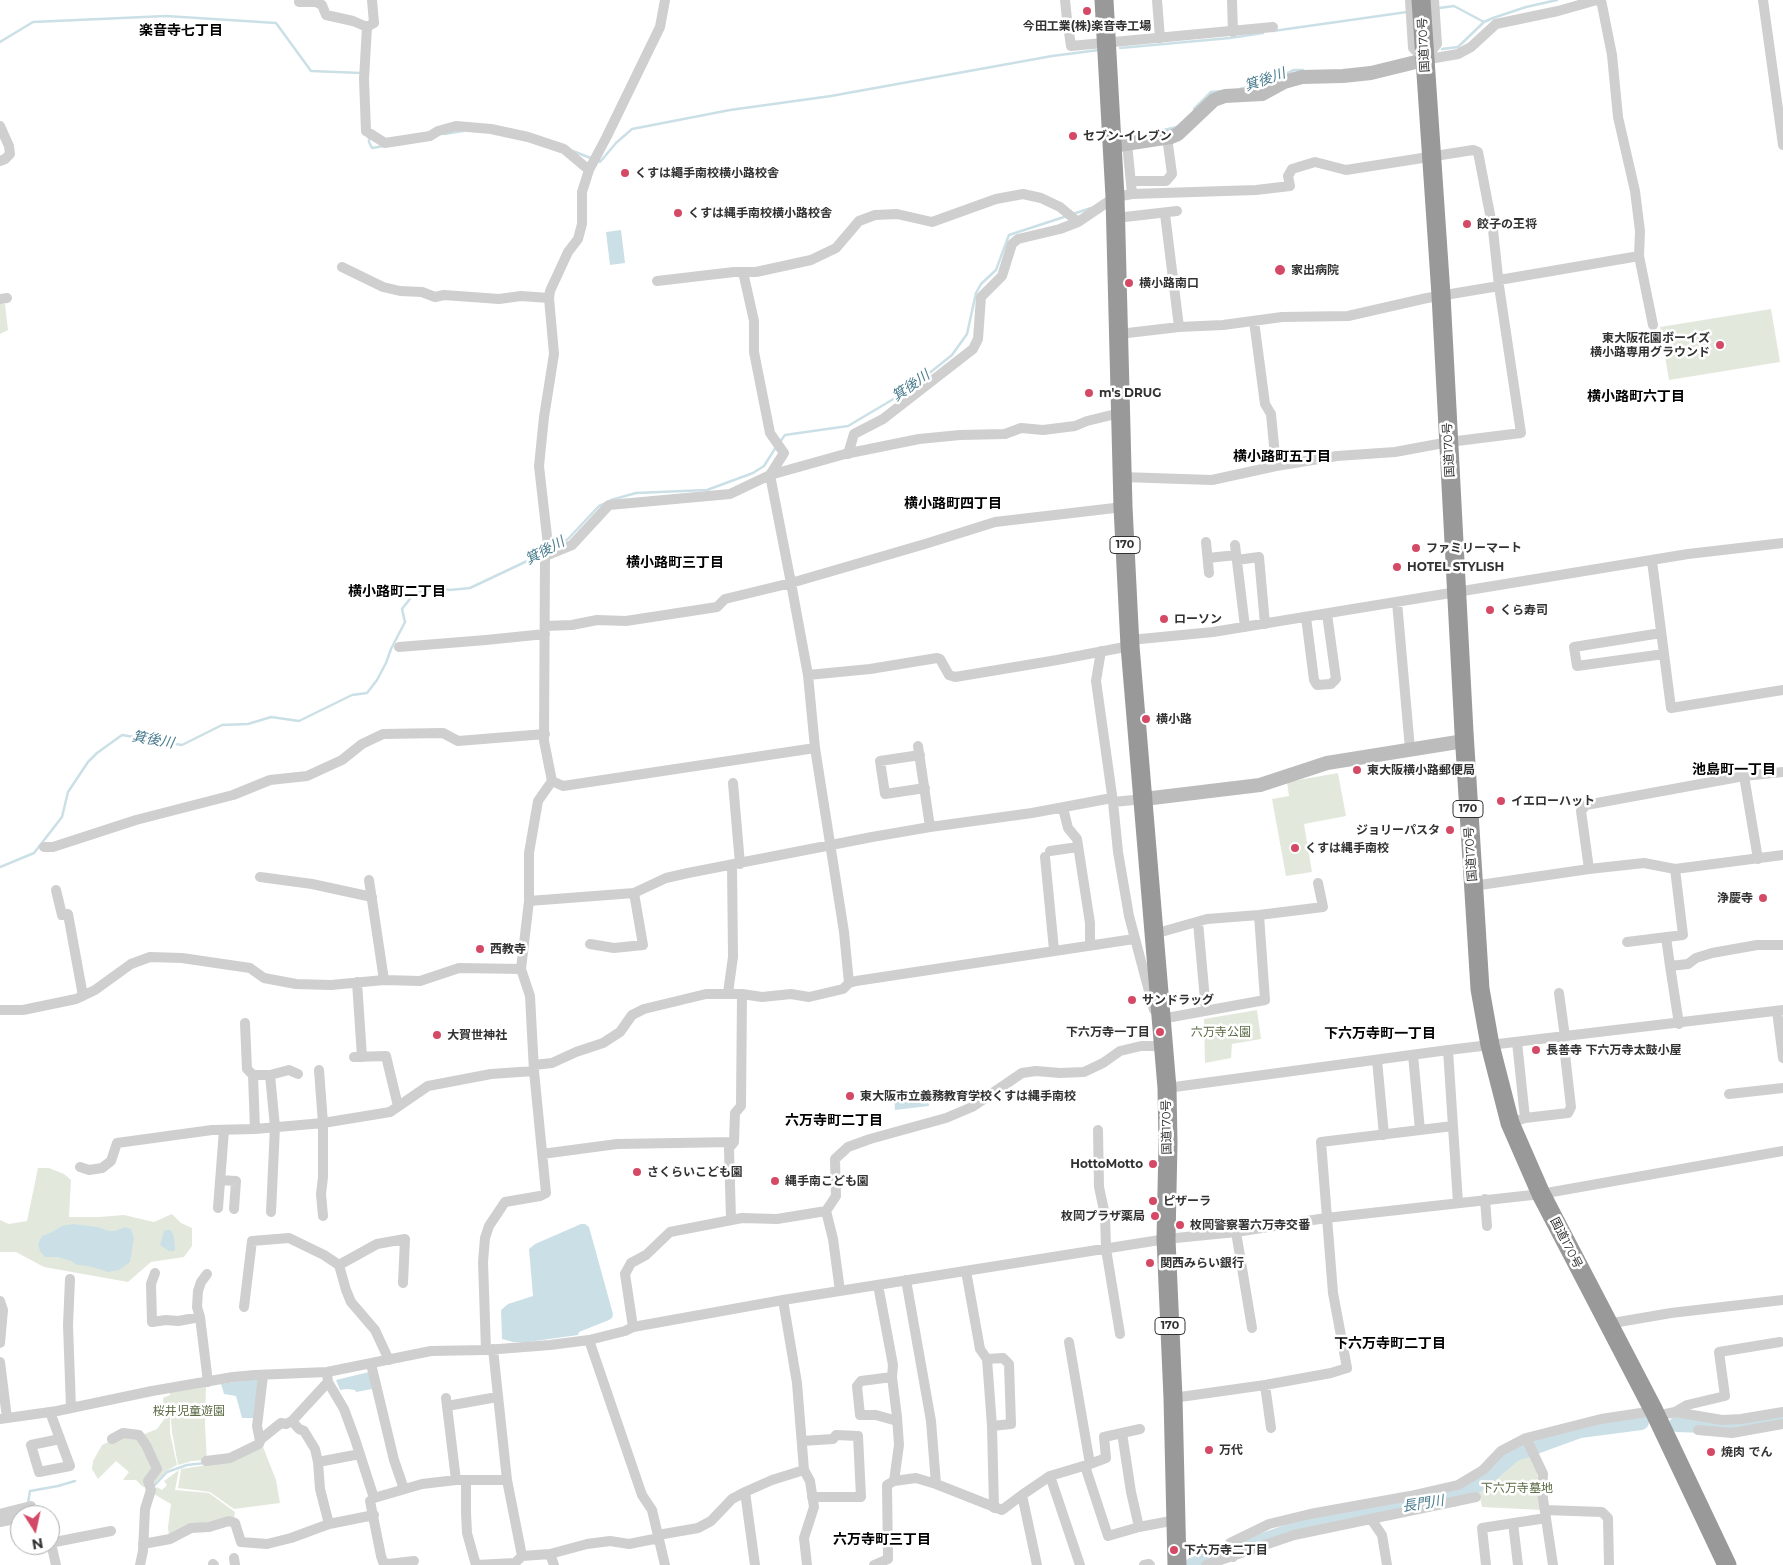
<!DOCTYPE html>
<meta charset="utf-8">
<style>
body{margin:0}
#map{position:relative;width:1783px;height:1565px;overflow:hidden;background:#fff;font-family:Montserrat,sans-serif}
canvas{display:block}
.north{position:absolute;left:10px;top:1505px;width:50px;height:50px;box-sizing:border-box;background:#fff;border:1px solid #adadad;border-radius:50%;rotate:170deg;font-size:14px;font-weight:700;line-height:20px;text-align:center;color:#323232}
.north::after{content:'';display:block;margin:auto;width:18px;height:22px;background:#d44965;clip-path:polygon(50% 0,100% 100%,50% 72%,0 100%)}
</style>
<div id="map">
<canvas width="1783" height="1565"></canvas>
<div class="north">N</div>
</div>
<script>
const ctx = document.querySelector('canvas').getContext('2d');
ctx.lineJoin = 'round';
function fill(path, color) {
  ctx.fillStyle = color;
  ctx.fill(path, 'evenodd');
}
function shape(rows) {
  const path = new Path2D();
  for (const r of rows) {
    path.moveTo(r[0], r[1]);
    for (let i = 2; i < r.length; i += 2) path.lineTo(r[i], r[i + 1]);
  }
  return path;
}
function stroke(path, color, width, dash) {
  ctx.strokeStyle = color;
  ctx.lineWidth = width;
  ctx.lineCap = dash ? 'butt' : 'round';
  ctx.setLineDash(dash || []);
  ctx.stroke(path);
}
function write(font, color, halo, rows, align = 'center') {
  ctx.font = font + ' Montserrat,"Noto Sans JP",sans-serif';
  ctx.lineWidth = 5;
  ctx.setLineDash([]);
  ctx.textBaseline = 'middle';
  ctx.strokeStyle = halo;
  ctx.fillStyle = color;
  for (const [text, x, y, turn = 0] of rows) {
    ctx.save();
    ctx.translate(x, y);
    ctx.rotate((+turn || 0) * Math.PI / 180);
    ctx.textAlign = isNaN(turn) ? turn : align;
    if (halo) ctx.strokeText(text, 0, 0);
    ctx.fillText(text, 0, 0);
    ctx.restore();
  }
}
fill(shape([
 [0,303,5,304,8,330,0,334],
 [1771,309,1780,362,1669,380,1660,327],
 [1338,773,1346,816,1304,824,1312,872,1286,876,1272,799,1289,796,1287,782],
 [1257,1010,1261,1039,1232,1044,1231,1058,1205,1063,1204,1019],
 [38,1168,49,1168,64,1174,71,1180,69,1217,99,1217,124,1215,154,1222,172,1214,181,1223,192,1228,192,1246,184,1257,151,1262,128,1282,44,1267,16,1252,0,1252,0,1220,9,1224,27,1221],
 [206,1386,205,1425,207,1460,192,1461,178,1465,172,1432,170,1410,170,1433,177,1465,166,1471,152,1487,150,1482,159,1470,142,1435,157,1429,165,1418,163,1398,170,1395,170,1392],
 [123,1435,139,1438,154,1470,147,1487,143,1487,136,1480,123,1480,129,1472,116,1461,98,1479,92,1469,93,1461,102,1445],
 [263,1447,276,1480,280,1503,234,1509,210,1492,178,1488,181,1469,234,1461],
 [1529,1453,1537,1472,1542,1510,1482,1507,1479,1492,1522,1455],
 [179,1470,175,1490,209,1493,235,1512,234,1518,169,1537,168,1527,171,1504,152,1493,157,1487,162,1490,167,1485,164,1481]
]), '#e3e8dc');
fill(shape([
 [621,230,625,263,610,265,606,232],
 [928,1090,929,1106,895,1110,894,1093],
 [73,1224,97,1227,109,1231,115,1231,125,1227,131,1229,134,1238,130,1262,119,1270,108,1272,89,1266,77,1265,71,1261,58,1257,45,1257,40,1251,38,1244,42,1236,52,1232,62,1226],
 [581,1224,585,1224,589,1227,613,1314,612,1318,609,1320,579,1332,578,1335,528,1342,513,1342,502,1339,501,1310,508,1304,533,1296,529,1249,535,1244],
 [167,1230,171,1230,174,1237,175,1250,173,1251,169,1251,160,1245,164,1231],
 [369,1372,372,1389,356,1392,355,1390,347,1389,340,1390,336,1380],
 [259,1378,255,1418,242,1418,236,1396,224,1394,221,1384]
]), '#cbe0e6');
stroke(shape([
 [1439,8,1454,6,1484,22],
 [1273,31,1407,12],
 [0,42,33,22,166,16,276,23,311,71,361,73],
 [1120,48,1230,38,1263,33],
 [1442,49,1458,47,1484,22,1493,18,1526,7,1557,0],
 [1240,89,1277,78,1294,70,1303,70],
 [1194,109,1211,92,1222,91],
 [1150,133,1177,127],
 [444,134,463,131],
 [369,136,369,142,372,148,384,146],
 [573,151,593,159],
 [598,161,600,162,616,143,632,129,730,110,831,96,1052,56,1099,50],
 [1073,214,1091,208],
 [779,443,785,435,848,426,907,391,952,355,967,334,976,293,981,284,996,270,1009,235,1067,216],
 [611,500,636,493,707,490,753,473,764,466,776,447],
 [554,547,568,539,599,506,606,503],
 [0,867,34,853,62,817,68,792,88,762,97,753,122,735,182,745,222,725,248,724,271,717,299,721,352,695,367,693,377,680,386,663,391,649,405,622,402,609,413,595,434,587,450,590,470,588,542,554],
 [153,1487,167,1472,187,1465,205,1463],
 [28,1503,30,1491,58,1486,75,1481]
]), '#cbe0e6', 2.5);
stroke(shape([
 [1677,1424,1729,1426,1783,1417],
 [1193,1565,1327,1519,1457,1498,1482,1481,1514,1454,1580,1430,1641,1422]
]), '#cbe0e6', 16);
stroke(shape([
 [372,0,374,23,367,27,364,79,366,131,385,143,430,136,438,131,456,126,491,129,528,137,564,149,589,170],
 [1065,0,1067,19,1071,46,1273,27],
 [1157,0,1160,38],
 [1232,0,1233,32],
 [1410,0,1413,48,1424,59],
 [1601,0,1612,55,1618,117,1635,191,1640,231,1639,256,1653,325],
 [1763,0,1783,145],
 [299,2,316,2,322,5,326,15,353,21,367,27],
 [1427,57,1437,44,1434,0],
 [1424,60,1458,54,1471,47,1496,24,1558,11,1597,0],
 [0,126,9,146,10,154,5,159,0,161],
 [1131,181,1166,181,1172,174,1167,137],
 [1165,214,1179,327],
 [1116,218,1177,211],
 [342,267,383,287,400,291,422,292,435,297,444,295,499,299,521,296,549,298],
 [1499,280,1639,256],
 [657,281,734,272,756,272,811,260,836,248,859,221,875,215,897,214,932,222,996,199,1023,194,1041,198,1060,207,1078,222],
 [0,299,7,298],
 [1254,321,1265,404,1271,414,1276,466],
 [1119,334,1179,327,1223,325,1282,317,1348,316,1427,298,1499,286],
 [848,454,854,434,883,419,973,349,978,339,981,297,1002,276,1012,244,1018,239,1060,229,1078,222,1115,197,1132,194,1127,143],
 [1122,477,1212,480,1276,466,1337,456,1395,452,1449,442,1521,433,1499,286,1493,230,1478,152,1473,150,1346,170,1315,162,1292,169,1288,176,1290,186,1256,190,1132,194],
 [1206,542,1209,573],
 [1235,545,1245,627],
 [549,554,539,466,544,417,554,354,549,298,550,291,568,252,578,239,582,224,582,192,589,170,606,138,660,27,665,0],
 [1208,558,1236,555],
 [1237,560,1259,557,1265,624],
 [1652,561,1671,708,1783,690],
 [1397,602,1410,749],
 [1306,617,1314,680,1317,685,1331,684,1336,679,1327,614],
 [545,626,572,625,597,620,626,621,717,607,725,599,791,583,925,544,995,522,1123,507],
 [1661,633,1574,647,1577,666,1664,654],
 [1130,640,1213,632,1688,554,1783,543],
 [399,647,486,640,545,634],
 [1101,651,1096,681,1113,802,1118,852,1129,916,1154,1010],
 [808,675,791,583,770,475,845,454,919,439,960,435,1005,434,1021,428,1043,430,1075,426,1087,421,1120,413],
 [918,746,930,827],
 [920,755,880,761,885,794,925,788],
 [1744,776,1758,859],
 [552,781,563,786,815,748],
 [733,783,740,864],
 [1113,802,1144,799],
 [1063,808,1068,828,1077,839,1090,923,1090,945],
 [44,847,53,847,136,820,233,795,270,780,307,776,342,760,362,744,383,734,443,733,458,741,545,734],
 [1050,851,1078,847],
 [1045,857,1054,950],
 [1589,869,1581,811,1586,805,1744,776,1783,772],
 [260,877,312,884,372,897],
 [369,880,384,980],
 [1473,886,1589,869,1644,863,1675,869,1783,855],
 [56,890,62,915,68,914,83,996],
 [529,901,634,893,666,878,688,873,872,837,930,827,1032,813,1112,798],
 [1198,922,1206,1011],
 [1154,934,1207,919,1259,915],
 [1666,937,1670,966],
 [1627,942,1683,935,1675,869],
 [590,944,614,948,643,945,634,893],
 [357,982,362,1057],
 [849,983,844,932,815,748,808,675,870,669,937,658,940,659,949,675,955,677,1057,660,1130,646],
 [728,993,733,957,732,865],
 [1559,993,1565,1037],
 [0,1010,23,1010,76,999,95,990,131,964,150,957,182,958,250,968,264,978,296,984,331,985,384,980,420,981,459,968,521,969],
 [1777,1011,1783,1058],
 [1161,1019,1265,1000,1259,915,1323,907,1318,883],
 [245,1023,247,1069,253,1075,270,1075,289,1070,298,1074],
 [1679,1024,1670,966,1688,964,1696,958,1712,953,1757,945,1783,945],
 [1517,1042,1525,1118],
 [1448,1050,1458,1203],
 [1413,1055,1420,1130],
 [354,1057,386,1056,398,1106],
 [1377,1060,1384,1135],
 [534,1065,552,1063,576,1052,603,1043,620,1032,632,1015,644,1009,706,994,742,994,762,997,791,994,809,997,843,989,849,983,856,981,1134,939],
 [319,1070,323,1123,323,1177,321,1194,323,1216],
 [253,1075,255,1129],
 [270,1075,275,1127,271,1212],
 [1167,1088,1448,1050,1783,1010],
 [1729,1094,1783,1088],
 [1510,1123,1525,1118,1568,1113,1571,1107,1563,1037],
 [1098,1130,1099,1187,1105,1215,1106,1249,1120,1334],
 [542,1154,617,1144,734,1142],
 [80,1167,89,1170,102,1168,111,1161,117,1143,212,1130,255,1129,323,1123,390,1112,428,1086,491,1074,534,1071],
 [220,1180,236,1181,234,1209],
 [1485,1199,1487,1226],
 [218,1208,224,1130],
 [826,1211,833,1239,840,1291],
 [731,1220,729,1148,734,1142,735,1113,741,1106,742,994],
 [1236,1232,1252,1328],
 [339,1265,377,1244,405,1239,403,1283],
 [966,1271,980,1349,987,1359,992,1426,994,1508],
 [155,1273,151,1284,152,1322,166,1320,178,1321,200,1317,208,1382],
 [70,1279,68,1325,71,1408],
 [906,1280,931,1421,936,1484],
 [878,1285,893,1365,892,1377,897,1417,899,1445,894,1481],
 [0,1301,3,1310,0,1343],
 [244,1307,252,1241,289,1238,324,1255,339,1265,346,1290,351,1302,375,1330,389,1360],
 [200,1317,197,1307,198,1291,201,1282,207,1274],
 [1607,1324,1671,1313,1783,1300],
 [633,1327,625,1274,631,1263,646,1255,670,1232,742,1218,777,1219,826,1211,836,1196,835,1159,848,1147,870,1139,946,1118,972,1107,1022,1073,1036,1071,1060,1073,1084,1072,1103,1063,1120,1051,1141,1046,1156,1046,1164,1051],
 [589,1340,642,1495,652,1510,665,1565],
 [493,1349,507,1480,522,1556,550,1554,587,1544,610,1541,629,1544,659,1538],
 [486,1350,483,1262,485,1238,489,1226,505,1202,540,1196,546,1193,534,1071,530,996,521,969,529,901,529,853,538,801,552,781,544,741,545,556,572,545,609,505,730,494,770,475,784,453,770,433,754,352,754,321,743,272],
 [987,1359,1003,1358,1009,1364,1011,1424,992,1426],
 [0,1362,7,1418],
 [371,1364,394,1460,404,1489],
 [327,1372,328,1382,344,1409,355,1439,374,1498,422,1484,456,1480,507,1480],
 [892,1377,861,1381,857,1386,860,1415,876,1415,897,1421],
 [328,1382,292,1421,299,1429,304,1431,315,1449,318,1462,320,1489,329,1524],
 [1265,1385,1271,1428],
 [446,1398,456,1480],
 [1173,1398,1265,1385,1331,1373,1347,1368,1333,1293,1321,1142,1453,1126],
 [447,1406,497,1397],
 [50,1412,70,1466,39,1472,31,1445,60,1439],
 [1675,1412,1722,1420,1741,1419,1783,1412],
 [1656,1416,1675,1412,1687,1405,1725,1396,1719,1352,1780,1342],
 [0,1419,57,1411,152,1391,233,1377,255,1375,327,1372,431,1351,486,1350,550,1345,589,1340,625,1331,633,1327,783,1300,1166,1239,1236,1232,1326,1218,1541,1194,1783,1151],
 [1698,1430,1732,1433,1783,1424],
 [1122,1433,1131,1492,1139,1527],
 [1526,1438,1543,1474,1542,1492,1553,1565],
 [112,1439,123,1433,139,1435,146,1445,157,1469,148,1481,151,1490,145,1509,143,1551,140,1565],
 [260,1441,257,1426,263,1376],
 [802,1441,833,1439,836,1435,858,1436,861,1497,812,1497],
 [206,1461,230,1458,259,1444,261,1439,281,1423,286,1424,292,1421],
 [318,1462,360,1454],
 [1090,1464,1106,1458,1104,1437,1140,1429],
 [1085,1466,1108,1536,1139,1527,1176,1520],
 [804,1470,810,1481,814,1507,804,1538,807,1565],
 [1050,1476,1080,1565],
 [466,1480,466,1513,467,1533,476,1565,515,1563,522,1556],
 [745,1492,772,1480,804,1470,797,1383,783,1300],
 [1022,1495,1050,1476,1090,1464,1069,1342],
 [374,1498,370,1501,381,1556,383,1562,388,1564,414,1561],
 [1545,1510,1602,1512,1608,1518,1609,1565],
 [0,1514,31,1506,33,1515],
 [1371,1519,1382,1535,1387,1565],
 [0,1522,20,1518],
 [1513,1523,1518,1565],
 [658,1535,698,1528,711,1521,732,1499,745,1492,755,1565],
 [50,1543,111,1531],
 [51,1543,56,1565],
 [143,1544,170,1539,191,1528,209,1527,229,1521,235,1523,241,1542,267,1544,291,1538,329,1524,374,1515],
 [550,1554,554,1565],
 [1233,1557,1230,1543,1269,1524,1310,1514,1410,1496,1458,1485,1483,1470,1501,1451,1526,1438,1601,1419,1654,1411],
 [234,1558,235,1565],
 [213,1564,214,1565],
 [874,1565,888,1559,887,1485,894,1481,916,1478,936,1484,1002,1510,1022,1495,1037,1565],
 [1144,1565,1149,1564,1150,1565],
 [1206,1565,1294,1535,1476,1497],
 [1486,1565,1482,1528,1546,1518]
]), '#cfcfcf', 10);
stroke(shape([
 [1112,146,1171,137,1178,134,1214,100,1225,96,1262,94,1284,82,1302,77,1343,76,1371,73,1424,60],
 [1144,799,1260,785,1327,763,1464,741]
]), '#bcbcbc', 14);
stroke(shape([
 [1104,0,1115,197,1123,507,1130,646,1167,1088,1168,1143,1166,1239,1173,1398,1177,1565],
 [1421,0,1441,295,1464,732,1480,989,1490,1045,1510,1123,1541,1194,1654,1411,1727,1565]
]), '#999', 19);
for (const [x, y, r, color] of [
 [1087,11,5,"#d44965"],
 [1073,136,5,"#d44965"],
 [625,173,5,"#d44965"],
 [678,213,5,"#d44965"],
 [1467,224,5,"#d44965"],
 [1280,270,6,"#d44965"],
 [1129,283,5,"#d44965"],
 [1720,345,5,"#d44965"],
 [1089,393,5,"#d44965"],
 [1416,548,5,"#d44965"],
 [1397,567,5,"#d44965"],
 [1490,610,5,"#d44965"],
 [1164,619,5,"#d44965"],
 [1146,719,5,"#d44965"],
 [1357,770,5,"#d44965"],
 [1501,801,5,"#d44965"],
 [1450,830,5,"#d44965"],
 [1295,848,5,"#d44965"],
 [1763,898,5,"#d44965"],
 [480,949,5,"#d44965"],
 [1132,1000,5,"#d44965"],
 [1160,1032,5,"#d44965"],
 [437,1035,5,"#d44965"],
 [1536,1050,5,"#d44965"],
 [850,1096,5,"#d44965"],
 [1153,1164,5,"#d44965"],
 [637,1172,5,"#d44965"],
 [775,1181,5,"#d44965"],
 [1153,1201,5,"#d44965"],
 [1155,1216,5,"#d44965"],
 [1180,1225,5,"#d44965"],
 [1150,1263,5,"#d44965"],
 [1209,1450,5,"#d44965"],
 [1711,1452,5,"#d44965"],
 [1174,1550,5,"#d44965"]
]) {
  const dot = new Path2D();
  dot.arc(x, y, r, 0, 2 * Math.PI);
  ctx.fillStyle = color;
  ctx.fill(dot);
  stroke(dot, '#fff', 2);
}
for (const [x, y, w] of [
 [1125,545,30],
 [1468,809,30],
 [1170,1326,30]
]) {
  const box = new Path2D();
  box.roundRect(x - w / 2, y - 8.5, w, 17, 4);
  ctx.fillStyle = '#fff';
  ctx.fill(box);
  stroke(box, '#323232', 1);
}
write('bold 11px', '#323232', null, [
 ["170",1125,545],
 ["170",1468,809],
 ["170",1170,1326]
]);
write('bold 12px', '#323232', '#fff', [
 ["今田工業(株)楽音寺工場",1087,26,"center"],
 ["セブン-イレブン",1083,136],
 ["くすは繩手南校横小路校舎",635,173],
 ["くすは縄手南校横小路校舎",688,213],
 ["餃子の王将",1477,224],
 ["家出病院",1291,270],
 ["横小路南口",1139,283],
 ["東大阪花園ボーイズ",1710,338,"right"],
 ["横小路専用グラウンド",1710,352,"right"],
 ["m's DRUG",1099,393],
 ["ファミリーマート",1426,548],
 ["HOTEL STYLISH",1407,567],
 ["くら寿司",1500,610],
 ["ローソン",1174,619],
 ["横小路",1156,719],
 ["東大阪横小路郵便局",1367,770],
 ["イエローハット",1511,801],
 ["ジョリーパスタ",1440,830,"right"],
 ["くすは縄手南校",1305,848],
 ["浄慶寺",1753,898,"right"],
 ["西教寺",490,949],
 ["サンドラッグ",1142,1000],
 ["下六万寺一丁目",1150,1032,"right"],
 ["大賀世神社",447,1035],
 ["長善寺 下六万寺太鼓小屋",1546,1050],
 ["東大阪市立義務教育学校くすは縄手南校",860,1096],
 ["HottoMotto",1143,1164,"right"],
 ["さくらいこども園",647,1172],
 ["縄手南こども園",785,1181],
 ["ピザーラ",1163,1201],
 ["枚岡プラザ薬局",1145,1216,"right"],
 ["枚岡警察署六万寺交番",1190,1225],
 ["関西みらい銀行",1160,1263],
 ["万代",1219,1450],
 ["焼肉 でん",1721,1452],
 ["下六万寺二丁目",1184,1550]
], 'left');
write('12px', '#323232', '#fff', [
 ["国道170号",1424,45,-93],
 ["国道170号",1449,450,-93],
 ["国道170号",1471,854,-94],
 ["国道170号",1167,1127,-91],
 ["国道170号",1566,1243,63]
]);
write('12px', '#5a6a43', '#fff', [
 ["六万寺公園",1221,1032],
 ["桜井児童遊園",189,1411],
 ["下六万寺墓地",1517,1488]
]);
write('bold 14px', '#000', '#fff', [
 ["楽音寺七丁目",181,31],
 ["横小路町六丁目",1636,397],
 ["横小路町五丁目",1282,457],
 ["横小路町四丁目",953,504],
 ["横小路町三丁目",675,563],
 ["横小路町二丁目",397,592],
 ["池島町一丁目",1734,770],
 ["下六万寺町一丁目",1380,1034],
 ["六万寺町二丁目",834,1121],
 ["下六万寺町二丁目",1390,1344],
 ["六万寺町三丁目",882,1540]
]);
write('italic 14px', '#477b8d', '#fff', [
 ["箕後川",1265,80,-19],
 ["箕後川",911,386,-35],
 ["箕後川",545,551,-28],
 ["箕後川",153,740,10],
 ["長門川",1423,1504,-9]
]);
</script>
